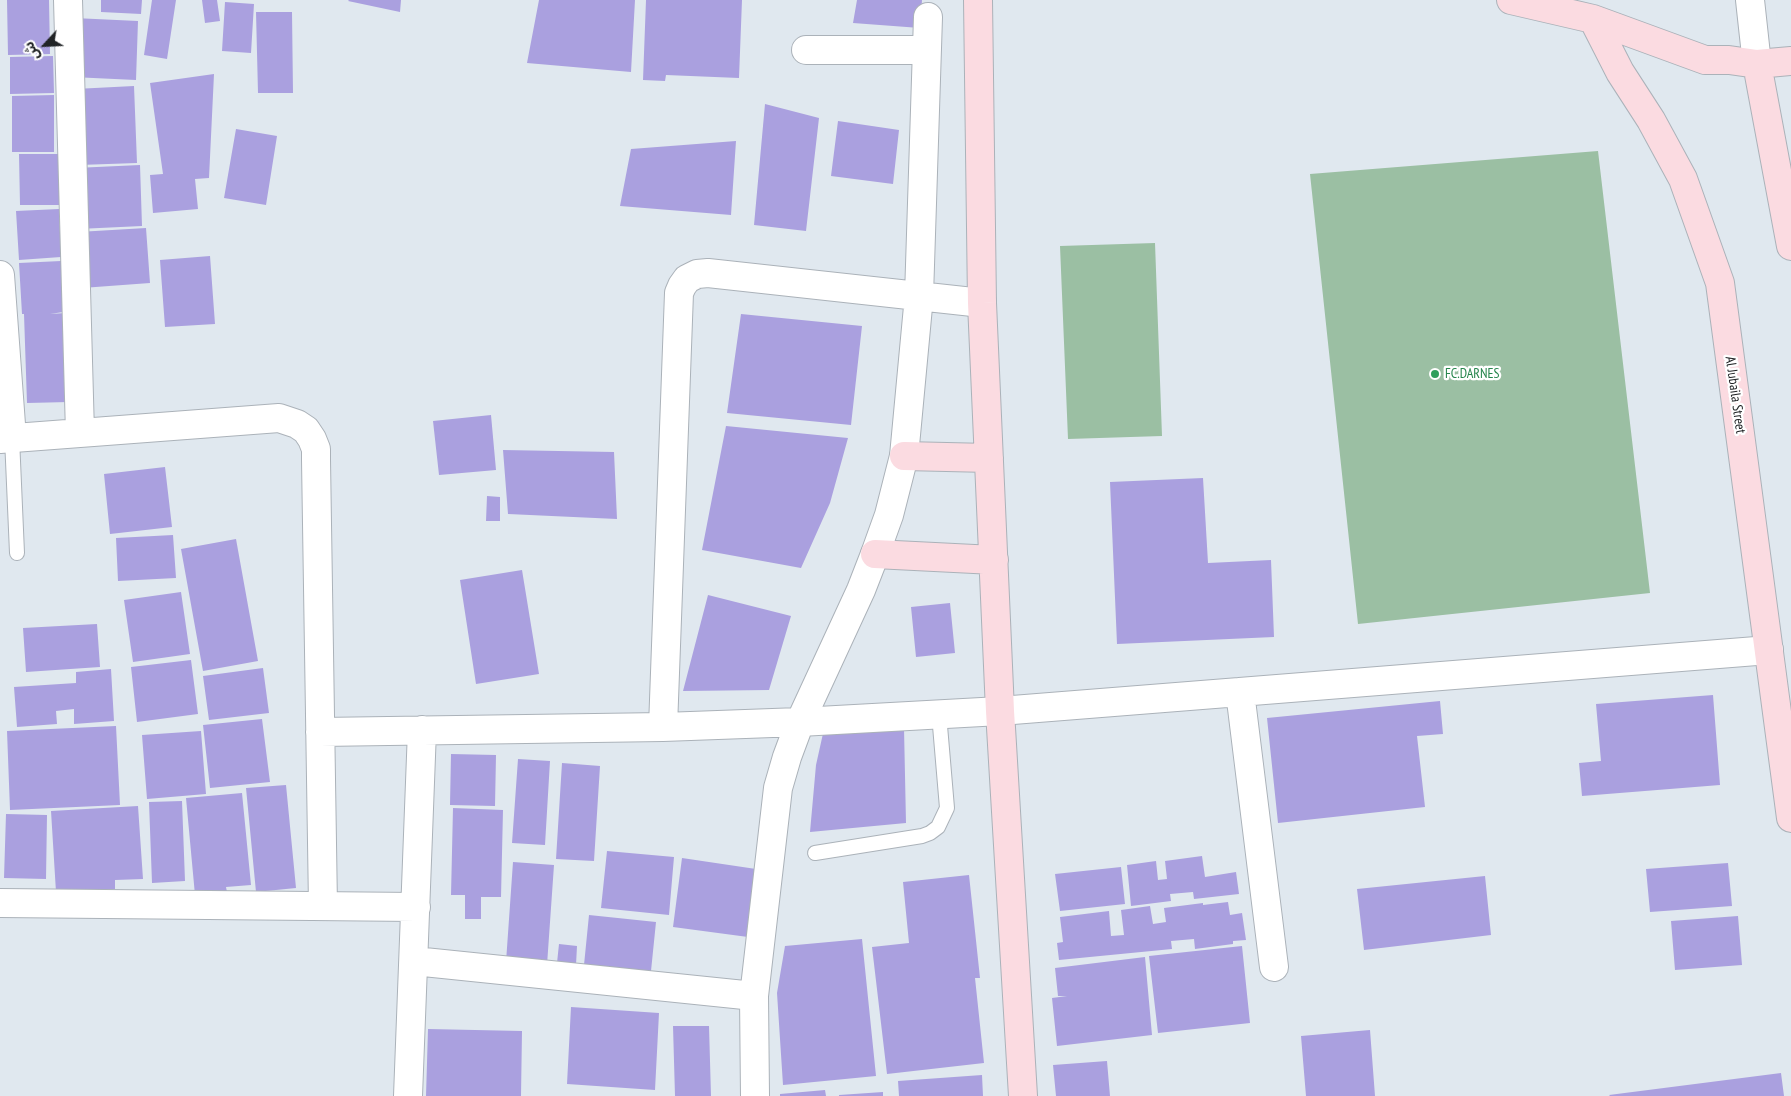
<!DOCTYPE html>
<meta charset="utf-8">
<style>
body{margin:0}
#map{position:relative;width:1791px;height:1096px;overflow:hidden;background:#e0e8ef;font-family:"PT Sans Narrow","Noto Sans Arabic",sans-serif}
canvas{display:block}
.north{position:absolute;left:20px;top:20px;width:50px;height:50px;-webkit-text-stroke:4px #fff;paint-order:stroke;rotate:245deg;font-size:14px;font-weight:700;line-height:20px;text-align:center;color:#212426}
.north::after{content:'';display:block;margin:auto;width:18px;height:22px;background:#212426;clip-path:polygon(50% 0,100% 100%,50% 72%,0 100%)}
</style>
<div id="map">
<canvas width="1791" height="1096"></canvas>
<div class="north">ش</div>
</div>
<script>
const ctx = document.querySelector('canvas').getContext('2d');
ctx.lineJoin = 'round';
function fill(path, color) {
  ctx.fillStyle = color;
  ctx.fill(path, 'evenodd');
}
function shape(rows) {
  const path = new Path2D();
  for (const r of rows) {
    path.moveTo(r[0], r[1]);
    for (let i = 2; i < r.length; i += 2) path.lineTo(r[i], r[i + 1]);
  }
  return path;
}
function stroke(path, color, width, dash) {
  ctx.strokeStyle = color;
  ctx.lineWidth = width;
  ctx.lineCap = dash ? 'butt' : 'round';
  ctx.setLineDash(dash || []);
  ctx.stroke(path);
}
function write(font, color, halo, rows, align = 'center') {
  ctx.font = font + ' "PT Sans Narrow",sans-serif';
  ctx.lineWidth = 4.5;
  ctx.setLineDash([]);
  ctx.textBaseline = 'middle';
  ctx.strokeStyle = halo;
  ctx.fillStyle = color;
  for (const [text, x, y, turn = 0] of rows) {
    ctx.save();
    ctx.translate(x, y);
    ctx.rotate((+turn || 0) * Math.PI / 180);
    ctx.textAlign = isNaN(turn) ? turn : align;
    if (halo) ctx.strokeText(text, 0, 0);
    ctx.fillText(text, 0, 0);
    ctx.restore();
  }
}
fill(shape([
 [1598,151,1650,593,1358,624,1310,174],
 [1155,243,1162,436,1068,439,1060,246]
]), '#9bbfa3');
fill(shape([
 [7,0,49,0,50,54,8,55],
 [101,0,142,0,141,14,101,12],
 [152,0,176,0,167,59,144,55],
 [202,0,217,0,220,21,205,23],
 [349,0,401,0,400,12,348,1],
 [539,0,635,0,631,72,527,63],
 [646,0,742,0,739,78,666,75,665,81,643,80],
 [857,0,922,0,920,28,853,23],
 [225,2,254,4,251,53,222,51],
 [256,12,292,12,293,93,258,93],
 [74,18,138,21,136,80,72,77],
 [53,56,54,93,10,94,10,57],
 [214,74,209,178,195,179,198,209,153,213,150,175,163,174,150,83],
 [134,86,137,163,79,165,75,89],
 [54,95,54,152,12,152,12,96],
 [765,104,819,118,806,231,754,225],
 [838,121,899,130,893,184,831,176],
 [236,129,277,136,266,205,224,198],
 [736,141,731,215,620,206,631,149],
 [19,154,61,154,62,205,20,205],
 [140,165,142,226,78,229,75,168],
 [59,209,61,257,19,260,16,211],
 [146,228,150,283,82,288,78,232],
 [210,256,215,324,165,327,160,260],
 [61,261,63,312,50,314,66,313,69,402,27,403,24,314,22,314,19,263],
 [741,314,862,326,851,425,727,413],
 [491,415,496,470,439,475,433,421],
 [726,426,848,438,830,503,801,568,702,550],
 [503,450,614,452,617,519,508,514],
 [165,467,172,527,110,534,104,474],
 [1203,478,1208,563,1271,560,1274,637,1117,644,1110,482],
 [487,496,500,497,500,521,486,521],
 [173,535,176,578,118,581,116,538],
 [236,539,258,661,203,671,181,549],
 [522,570,539,674,476,684,460,580],
 [181,592,190,654,133,662,124,600],
 [708,595,791,616,769,690,683,691],
 [950,603,955,653,916,657,911,607],
 [97,624,100,667,26,672,23,628],
 [191,660,198,714,137,722,131,667],
 [263,668,269,713,209,720,203,676],
 [111,669,114,721,74,724,74,709,56,711,57,724,17,727,14,687,76,683,76,672],
 [1713,695,1720,785,1582,796,1579,763,1601,761,1596,704],
 [1440,701,1443,734,1417,736,1425,807,1278,823,1267,718],
 [262,719,270,782,210,788,203,725],
 [116,726,120,805,10,810,7,731],
 [904,728,906,823,810,832,816,765,824,729],
 [201,731,206,794,147,799,142,735],
 [451,754,496,755,495,806,450,805],
 [518,759,550,761,545,845,512,843],
 [562,763,600,766,594,861,556,859],
 [286,785,296,888,256,892,246,788],
 [242,793,251,885,226,887,227,892,195,895,186,798],
 [182,801,185,881,152,883,149,802],
 [138,806,143,879,115,880,115,889,56,892,51,811],
 [453,808,503,810,501,897,481,897,481,919,465,919,465,895,451,895],
 [6,814,47,815,46,879,4,878],
 [607,851,674,857,669,915,601,908],
 [1202,856,1205,877,1236,872,1239,894,1194,899,1193,892,1170,894,1171,901,1131,906,1127,865,1156,861,1158,880,1167,879,1165,861],
 [682,858,756,869,748,937,673,927],
 [513,862,554,865,547,965,506,962],
 [1728,863,1732,906,1650,912,1646,869],
 [1121,867,1125,904,1060,911,1055,874],
 [969,875,980,978,975,978,984,1063,887,1074,872,947,909,943,903,882],
 [1485,876,1491,935,1364,950,1357,889],
 [1228,902,1230,915,1242,913,1246,940,1233,941,1233,944,1195,949,1194,939,1171,941,1172,949,1059,960,1057,943,1063,942,1060,917,1109,911,1111,936,1124,935,1121,910,1150,906,1153,924,1166,922,1164,908,1203,903,1203,905],
 [589,915,656,922,651,971,584,965],
 [1738,916,1742,965,1675,970,1671,921],
 [862,939,876,1076,783,1085,777,993,785,946],
 [559,944,577,946,576,965,557,963],
 [1242,946,1250,1023,1158,1033,1149,956],
 [1145,957,1152,1035,1057,1046,1052,998,1067,996,1058,996,1055,968],
 [571,1007,659,1013,655,1090,567,1084],
 [673,1026,709,1026,711,1096,675,1096],
 [428,1029,522,1031,521,1096,426,1096],
 [1370,1030,1375,1096,1306,1096,1301,1036],
 [1107,1061,1110,1096,1056,1096,1053,1065],
 [1781,1073,1784,1096,1610,1096,1609,1095],
 [982,1075,983,1096,899,1096,898,1081],
 [825,1090,826,1096,780,1096,780,1094],
 [883,1092,883,1096,839,1096,839,1095]
]), '#aaa0df');
const lane = shape([
 [12,438,17,553],
 [815,853,922,836,930,833,938,827,947,808,939,714]
]);
const street = shape([
 [68,0,80,433],
 [1750,0,1757,64],
 [806,50,927,50],
 [0,275,12,438],
 [0,439,279,418,297,424,306,430,312,439,316,449,316,460,323,906],
 [1240,692,1274,967],
 [663,727,679,293,682,286,687,279,697,274,708,273,982,303],
 [320,732,663,727,800,722,1000,711,1769,650],
 [0,903,416,907],
 [414,961,754,996],
 [408,1096,422,730],
 [755,1096,754,996,778,788,787,757,800,722,861,590,875,554,889,515,904,456,919,296,928,17]
]);
const secondary = shape([
 [978,0,982,303,1000,711,1023,1096],
 [1511,0,1593,19,1705,60,1729,60,1757,64,1791,61],
 [1593,19,1620,72,1651,120,1683,179,1720,283,1791,818],
 [1757,64,1791,246],
 [904,456,989,458],
 [875,554,994,560]
]);
stroke(lane, '#abb2b9', 16);
stroke(street, '#abb2b9', 30);
stroke(secondary, '#abb2b9', 30);
stroke(lane, '#fff', 14);
stroke(street, '#fff', 28);
stroke(secondary, '#fbdbe1', 28);
for (const [x, y, r, color] of [
 [1435,374,5,"#2e9e5b"]
]) {
  const dot = new Path2D();
  dot.arc(x, y, r, 0, 2 * Math.PI);
  ctx.fillStyle = color;
  ctx.fill(dot);
  stroke(dot, '#fff', 2);
}
write('14px', '#27864d', '#fff', [
 ["FC.DARNES",1445,374]
], 'left');
write('14px', '#212426', '#fff', [
 ["Al Jubaila Street",1735,395,82]
]);
</script>
